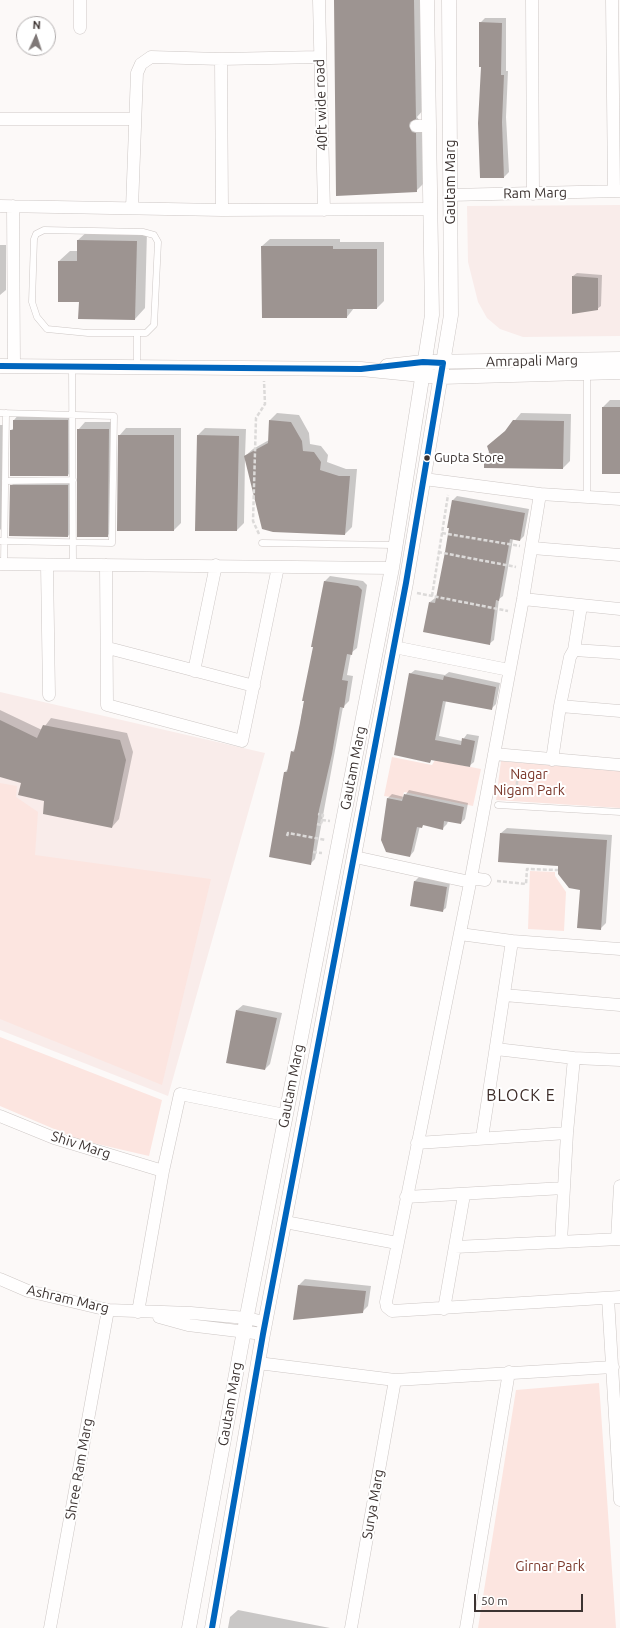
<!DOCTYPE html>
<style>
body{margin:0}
#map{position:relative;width:620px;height:1628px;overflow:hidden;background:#fcf9f8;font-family:Ubuntu,sans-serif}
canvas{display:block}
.north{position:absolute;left:16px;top:16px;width:40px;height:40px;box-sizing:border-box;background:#fff;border:1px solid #b1adad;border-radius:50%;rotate:3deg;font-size:11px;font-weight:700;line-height:16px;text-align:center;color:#3c3331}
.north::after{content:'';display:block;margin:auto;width:14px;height:18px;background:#7f7877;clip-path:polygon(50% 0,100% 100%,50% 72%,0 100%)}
.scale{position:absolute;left:474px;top:1594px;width:109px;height:18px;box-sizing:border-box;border:2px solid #3c3331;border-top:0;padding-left:5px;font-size:12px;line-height:14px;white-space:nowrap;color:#3c3331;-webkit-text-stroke:3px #fff;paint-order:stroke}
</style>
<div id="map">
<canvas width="620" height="1628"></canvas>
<div class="north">N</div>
<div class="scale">50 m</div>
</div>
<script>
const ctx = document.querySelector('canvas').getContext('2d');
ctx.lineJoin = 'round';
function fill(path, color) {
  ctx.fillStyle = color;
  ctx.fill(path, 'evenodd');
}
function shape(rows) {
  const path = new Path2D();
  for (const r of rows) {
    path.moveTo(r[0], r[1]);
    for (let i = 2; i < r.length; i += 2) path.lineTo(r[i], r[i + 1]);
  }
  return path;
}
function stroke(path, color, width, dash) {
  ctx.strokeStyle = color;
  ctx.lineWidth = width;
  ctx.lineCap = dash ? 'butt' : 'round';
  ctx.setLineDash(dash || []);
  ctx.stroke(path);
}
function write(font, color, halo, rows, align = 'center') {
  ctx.font = font + ' Ubuntu,sans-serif';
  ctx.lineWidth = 4;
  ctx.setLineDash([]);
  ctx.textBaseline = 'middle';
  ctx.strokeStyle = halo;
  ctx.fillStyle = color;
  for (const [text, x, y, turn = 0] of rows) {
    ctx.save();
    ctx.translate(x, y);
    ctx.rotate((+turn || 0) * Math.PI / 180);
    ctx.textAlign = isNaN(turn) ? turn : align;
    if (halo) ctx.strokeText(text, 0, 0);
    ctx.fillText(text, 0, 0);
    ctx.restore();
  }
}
fill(shape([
 [620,205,620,336,523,337,500,329,487,318,478,302,468,262,467,206],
 [0,692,265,753,168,1096,0,1030]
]), '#f9ecea');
fill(shape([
 [392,757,432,765,435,760,481,769,473,806,404,792,402,799,384,796],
 [501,761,620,769,620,808,496,800],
 [0,783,17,786,16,797,38,812,35,855,211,879,162,1085,0,1019],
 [530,871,555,872,555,876,566,892,564,931,528,929],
 [0,1037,162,1100,149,1156,80,1140,0,1106],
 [599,1383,616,1628,478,1628,516,1390]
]), '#fce5e0');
fill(shape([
 [335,0,423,0,425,108,417,117,421,123,425,124,426,181,416,191],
 [485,18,506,18,506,71,508,71,506,117,509,172,504,177,482,66,480,23],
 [89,230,147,231,145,308,135,319,80,301,59,261,70,251,78,251,78,240],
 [270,239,340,239,340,242,384,242,384,301,377,308,354,308,347,317,262,246],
 [0,245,6,245,6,290,0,295],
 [577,273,602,275,601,306,597,309,573,276],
 [610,400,620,400,620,473,603,407],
 [277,413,299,415,309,433,310,444,321,446,328,455,327,462,346,469,357,469,352,527,345,534,245,458,244,523,237,530,198,435,205,428,246,429,245,456,253,449,269,440,270,420],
 [521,413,571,414,570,461,563,468,485,457],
 [19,414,73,415,73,469,68,475,11,430,14,428,14,420],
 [85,422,116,422,114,529,107,536,78,430],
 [0,425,6,425,5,525,0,530],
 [126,428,181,428,181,523,174,530,119,436],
 [75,478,75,529,68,536,11,486,18,479],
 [457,496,529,509,524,536,520,540,513,539,503,596,499,599,494,640,489,644,430,602,435,598,437,599,446,552,453,500],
 [330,576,363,581,367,585,357,648,351,653,347,675,353,676,349,701,343,707,315,859,310,864,285,772,289,768,292,752,296,748,325,581],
 [415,670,445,675,449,672,500,683,496,704,491,709,446,701,439,736,462,741,467,734,479,736,474,762,469,766,432,759,430,762,410,674],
 [0,710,42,730,51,718,127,733,133,752,119,819,112,827,45,800,23,782,0,775],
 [409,790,468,803,465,819,461,823,448,821,447,824,443,828,424,824,420,826,414,851,410,856,388,798,392,794,404,797],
 [507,828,612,835,606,923,600,929,581,890,559,865,499,861,501,833],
 [419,877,450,883,446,908,442,911,411,905,415,881],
 [243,1005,282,1013,270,1064,265,1069,237,1010],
 [305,1279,371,1286,368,1306,362,1312,294,1319,299,1285],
 [238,1610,330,1628,228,1628,230,1617]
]), '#0003');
fill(shape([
 [334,0,414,0,416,119,410,122,409,126,412,132,416,133,417,192,336,196],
 [479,22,502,23,501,75,504,75,502,122,504,178,480,178,478,123,481,67,479,67],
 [77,240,137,241,135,320,78,319,79,302,58,302,58,261,77,261],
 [261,246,333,246,333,249,377,249,377,309,347,309,347,318,262,318],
 [572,276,598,278,598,310,572,314],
 [602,407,620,407,620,474,602,474],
 [13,420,68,420,68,476,10,476,10,430,13,430],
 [269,420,291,422,302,441,303,451,314,452,321,462,320,470,339,476,350,476,345,535,273,532,262,529,244,456,268,443],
 [513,420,564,421,563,469,484,468,484,457,490,455,487,446,505,431],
 [77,429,109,429,108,537,77,537],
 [118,435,174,435,174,531,117,531],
 [197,435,239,436,237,531,195,531],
 [10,485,68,485,68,537,9,536],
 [452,500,525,513,520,541,510,539,499,601,496,600,490,645,423,632,429,602,435,603,445,552,449,528,447,528],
 [324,581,358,586,362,590,352,655,347,654,342,680,348,681,344,708,340,707,332,754,319,810,311,865,269,857,284,772,287,772,291,751,294,752,300,723,304,701,302,701,313,647,311,647],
 [409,673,443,680,444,676,496,687,492,710,443,701,435,740,461,745,462,738,475,741,470,767,431,760,430,763,394,755],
 [0,720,37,738,43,725,120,740,126,760,112,828,43,814,44,801,18,795,21,783,0,777],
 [404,794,464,807,461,824,444,821,443,830,423,825,422,828,417,827,410,857,386,852,381,840,387,798,402,801],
 [500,833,607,840,601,930,577,928,580,890,569,888,558,874,558,866,498,862],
 [414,881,447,887,443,912,410,906],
 [236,1010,277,1018,265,1070,226,1063],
 [298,1285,366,1291,363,1313,293,1320]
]), '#9d9491');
const service = shape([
 [137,333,146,333,154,325,158,242,154,235,143,232,44,230,36,234,34,239,32,302,37,317,47,329,88,333,137,333,137,366],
 [72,366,73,565],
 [587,374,587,497],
 [0,413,114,416,112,543,0,541],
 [5,481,73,480],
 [262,543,394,545],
 [4,564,6,413],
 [498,805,620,812]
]);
const minor = shape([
 [319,0,324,210],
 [532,0,533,194],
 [612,0,614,191],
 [80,28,80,0],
 [221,59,222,210],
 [0,119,135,119],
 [416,126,428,126],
 [450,195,620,191],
 [0,206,222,210,430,209],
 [13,206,14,366],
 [132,208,137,73,141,64,151,57,221,59,319,57],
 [424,479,540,494,620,499],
 [540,494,523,599,471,878,386,1302,387,1307,392,1311,620,1297],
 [532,548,620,555],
 [0,564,392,568],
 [47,565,49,695],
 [106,565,107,705,242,741,278,567],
 [523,599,620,609],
 [394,647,509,670],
 [108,648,254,686],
 [574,650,620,653],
 [194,671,216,565],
 [560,706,620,711],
 [494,754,620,765],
 [552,760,560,706,570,657,574,650,581,606],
 [355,857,470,882],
 [471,878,485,880],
 [460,934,512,941,620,949],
 [504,995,620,1005],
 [496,1049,574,1058,620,1060],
 [0,1116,54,1138,163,1171],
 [482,1138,512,941],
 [417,1143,567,1133],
 [406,1197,564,1188],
 [285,1222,397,1243],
 [617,1239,620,1186],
 [561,1242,567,1133,574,1058],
 [455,1247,620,1239],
 [0,1279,28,1291,108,1310,191,1313,246,1318,265,1322],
 [608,1298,620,1500],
 [444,1309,464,1195],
 [138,1312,163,1171,180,1094,285,1115],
 [159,1317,188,1325,263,1334],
 [258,1363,395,1380,613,1367],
 [50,1628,108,1310],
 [351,1628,395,1380],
 [466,1628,509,1372]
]);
const tertiary = shape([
 [0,366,361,369,441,377,620,372],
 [387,366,423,362,620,359],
 [189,1628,244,1331,392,568,432,315,427,0],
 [212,1628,263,1334,406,583,451,315,449,0]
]);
stroke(service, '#cdc7c5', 7);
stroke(minor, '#cdc7c5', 13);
stroke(tertiary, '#cdc7c5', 15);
stroke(shape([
 [442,533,520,546],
 [259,534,253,521,256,418,265,404,264,381],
 [438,552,516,567],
 [417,593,508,611],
 [432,596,448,495],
 [518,769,516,796,518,796],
 [322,820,330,821],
 [317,824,321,825,323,815,318,814],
 [287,836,288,833,326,840],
 [313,852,322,853],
 [497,881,526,884,527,869,558,870]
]), '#dcdad9', 2.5, [4, 2]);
stroke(service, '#fffefe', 6);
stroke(minor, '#fffefe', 12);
stroke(tertiary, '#fffefe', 14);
stroke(shape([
 [0,366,361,369,423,362,443,363,406,583,263,1334,212,1628]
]), '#0065bd', 6);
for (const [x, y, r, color] of [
 [427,458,3.5,"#3c3331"]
]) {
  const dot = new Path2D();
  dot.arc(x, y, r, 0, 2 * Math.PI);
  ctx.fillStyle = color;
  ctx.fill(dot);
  stroke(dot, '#fff', 1.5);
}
write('13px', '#3c3331', '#fff', [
 ["Gupta Store",434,458]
], 'left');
write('14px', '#3c3331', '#fff', [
 ["40ft wide road",321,105,-92],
 ["Gautam Marg",450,182,-90],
 ["Ram Marg",535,193,-1],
 ["Amrapali Marg",532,361,-1],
 ["Gautam Marg",353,768,-79],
 ["Gautam Marg",291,1086,-79],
 ["Shiv Marg",81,1145,18],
 ["Ashram Marg",68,1299,13],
 ["Gautam Marg",230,1404,-80],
 ["Shree Ram Marg",79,1469,-80],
 ["Surya Marg",373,1504,-80]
]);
write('14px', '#7b392c', '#fff', [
 ["Nagar",529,774],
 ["Nigam Park",529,790],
 ["Girnar Park",550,1566]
]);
ctx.letterSpacing = '1px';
write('16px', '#3c2b27', '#fff', [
 ["BLOCK E",521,1096]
]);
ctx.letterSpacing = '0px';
</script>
